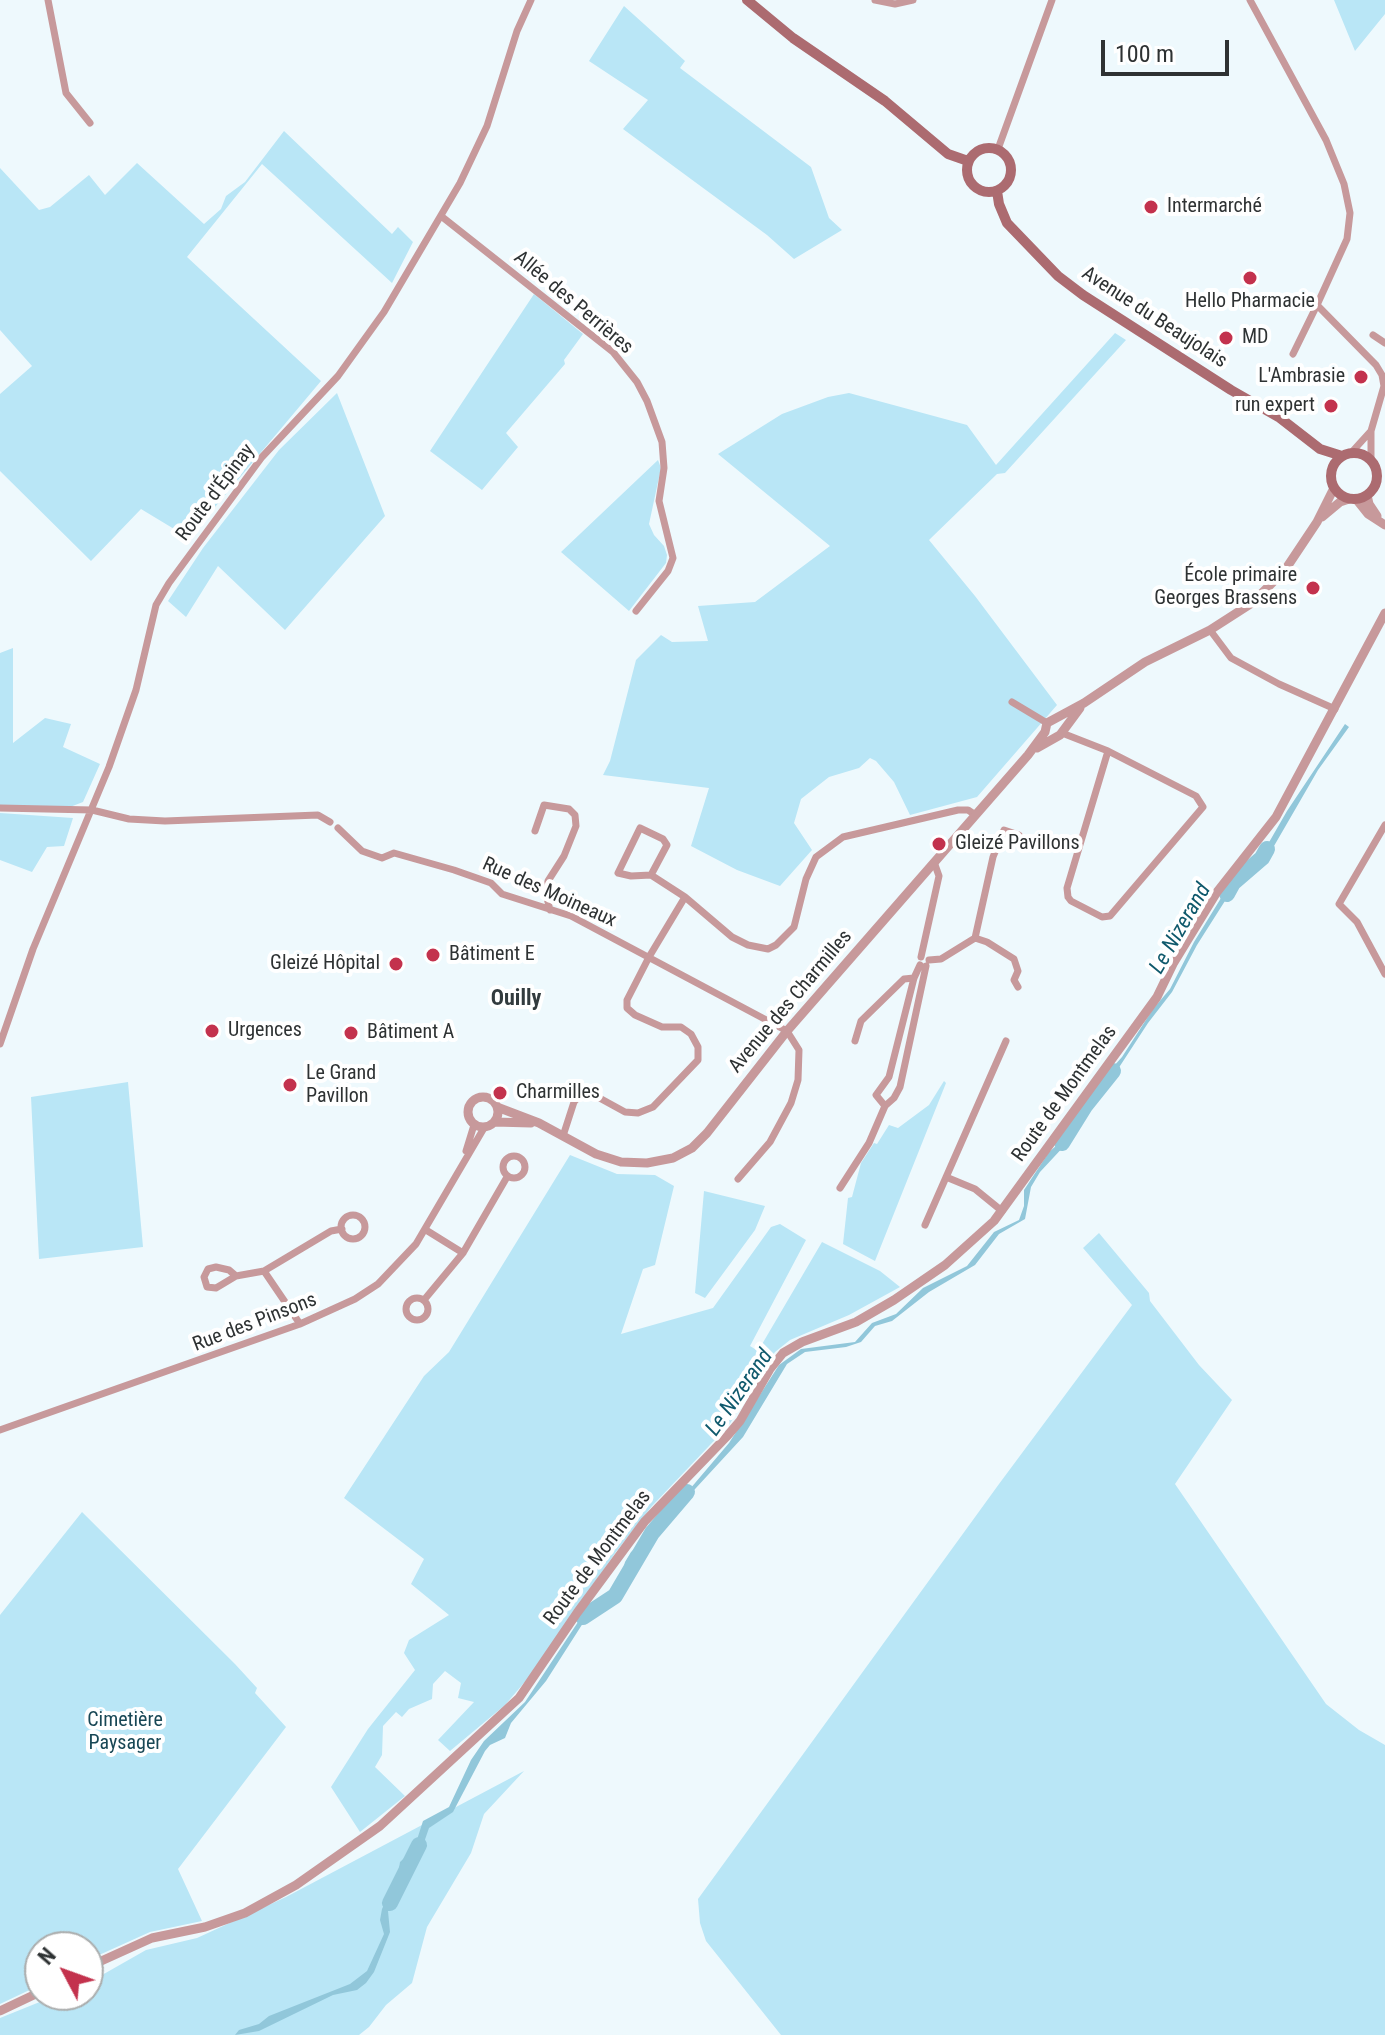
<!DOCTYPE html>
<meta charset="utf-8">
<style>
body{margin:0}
#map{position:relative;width:1385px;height:2035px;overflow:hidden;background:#eef9fd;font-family:"Roboto Condensed",sans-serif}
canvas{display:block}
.north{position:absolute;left:24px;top:1931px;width:80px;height:80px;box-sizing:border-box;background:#fff;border:2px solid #abadad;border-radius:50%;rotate:311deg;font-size:22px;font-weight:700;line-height:32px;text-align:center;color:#2e3233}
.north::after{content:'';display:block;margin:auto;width:28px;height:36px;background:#c3324d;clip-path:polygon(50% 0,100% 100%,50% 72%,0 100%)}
.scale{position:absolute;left:1101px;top:40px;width:128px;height:36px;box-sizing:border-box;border:4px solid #2e3233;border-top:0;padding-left:10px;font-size:24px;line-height:28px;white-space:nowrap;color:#2e3233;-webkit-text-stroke:6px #fff;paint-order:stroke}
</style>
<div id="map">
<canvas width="1385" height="2035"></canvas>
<div class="north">N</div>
<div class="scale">100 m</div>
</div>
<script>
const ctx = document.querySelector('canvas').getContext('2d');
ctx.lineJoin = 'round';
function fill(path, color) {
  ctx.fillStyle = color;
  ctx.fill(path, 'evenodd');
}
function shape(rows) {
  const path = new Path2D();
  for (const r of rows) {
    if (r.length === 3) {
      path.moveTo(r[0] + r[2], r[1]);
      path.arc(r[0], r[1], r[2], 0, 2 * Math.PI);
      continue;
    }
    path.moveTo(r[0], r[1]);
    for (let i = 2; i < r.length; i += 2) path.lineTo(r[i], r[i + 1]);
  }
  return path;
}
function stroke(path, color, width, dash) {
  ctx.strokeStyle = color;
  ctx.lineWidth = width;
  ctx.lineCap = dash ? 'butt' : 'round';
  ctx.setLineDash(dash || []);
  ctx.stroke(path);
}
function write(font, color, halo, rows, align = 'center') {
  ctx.font = font + ' "Roboto Condensed",sans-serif';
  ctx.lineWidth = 8;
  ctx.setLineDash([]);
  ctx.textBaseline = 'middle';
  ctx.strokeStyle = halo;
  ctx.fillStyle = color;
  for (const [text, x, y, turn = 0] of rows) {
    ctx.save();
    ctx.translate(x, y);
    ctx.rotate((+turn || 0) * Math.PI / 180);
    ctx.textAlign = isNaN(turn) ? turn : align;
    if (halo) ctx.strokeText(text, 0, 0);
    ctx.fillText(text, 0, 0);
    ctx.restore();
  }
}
fill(shape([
 [1334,0,1385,0,1385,14,1355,51],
 [624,6,685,61,680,68,811,167,829,218,842,230,794,259,767,235,623,129,648,100,589,61],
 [284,131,392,234,398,227,413,242,392,283,262,164,187,257,321,381,189,538,141,509,91,561,0,471,0,394,32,366,0,330,0,168,39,210,50,207,89,175,105,195,137,163,204,224,221,209,226,196,245,182],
 [534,294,583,334,564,360,565,364,506,433,518,447,482,490,430,451],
 [1115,333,1126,340,1005,473,997,474,929,540,975,596,1057,705,977,797,910,815,894,782,876,761,870,758,859,768,829,777,801,799,794,823,812,850,780,886,737,870,691,846,709,788,603,775,610,761,636,660,661,635,672,642,708,641,698,606,755,602,830,546,718,454,782,414,828,397,849,393,967,425,996,465],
 [337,393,385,516,285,630,218,566,186,617,168,601,203,548,279,450],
 [658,460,661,468,649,524,654,535,664,546,667,555,666,563,629,611,561,552],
 [13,648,13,743,45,718,71,724,63,747,100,764,83,802,70,807,0,806,0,653],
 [0,813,73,818,64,846,47,847,32,872,0,860],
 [944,1081,946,1083,875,1261,843,1244,848,1198,852,1197,861,1163,874,1143,877,1144,889,1125,898,1128,929,1105],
 [128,1082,143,1247,39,1259,31,1097],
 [570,1155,617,1174,655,1175,674,1186,655,1265,643,1269,621,1334,713,1308,771,1227,780,1224,806,1240,750,1346,758,1351,822,1242,880,1271,900,1287,849,1315,790,1340,775,1352,729,1425,652,1506,616,1552,529,1677,505,1705,450,1751,438,1740,474,1702,458,1698,461,1683,445,1671,433,1684,432,1699,409,1709,402,1717,396,1712,383,1726,382,1755,375,1767,405,1796,360,1832,331,1787,368,1729,415,1670,404,1653,409,1640,449,1615,411,1584,424,1559,344,1498,424,1376,449,1352],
 [704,1191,765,1206,755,1230,705,1298,695,1293],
 [1099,1233,1149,1293,1150,1301,1199,1365,1232,1400,1175,1484,1326,1704,1359,1730,1385,1745,1385,2035,781,2035,706,1941,700,1923,698,1899,999,1484,1132,1305,1083,1248],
 [82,1512,235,1664,257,1688,255,1693,286,1727,178,1869,202,1921,150,1932,88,1960,88,1947,40,1947,40,1985,0,2004,0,1615],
 [524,1771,484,1814,471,1853,427,1927,412,1983,386,2005,369,2027,359,2035,0,2035,0,2018,57,1995,88,1995,88,1983,146,1950,197,1938,286,1897]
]), '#b9e6f6');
fill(shape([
 [1345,724,1349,727,1318,770,1274,846,1264,859,1248,868,1237,882,1197,945,1172,992,1148,1023,1118,1069,1087,1104,1073,1126,1067,1143,1040,1172,1031,1187,1025,1219,999,1234,975,1265,929,1292,892,1321,875,1326,861,1342,846,1347,805,1352,787,1364,743,1437,684,1501,673,1508,660,1526,640,1548,632,1560,624,1589,617,1601,585,1620,546,1681,511,1723,505,1738,490,1745,485,1751,453,1812,429,1828,420,1854,407,1869,388,1911,390,1932,374,1972,366,1983,357,1990,333,1995,259,2031,235,2035,239,2030,259,2024,269,2016,350,1984,367,1971,384,1934,380,1920,382,1909,398,1875,400,1862,414,1849,423,1821,449,1807,471,1760,484,1741,525,1702,584,1613,611,1598,620,1583,625,1562,631,1552,657,1527,668,1508,684,1496,729,1443,779,1365,801,1349,855,1342,872,1323,896,1314,923,1288,967,1266,994,1232,1019,1220,1024,1206,1024,1190,1049,1152,1063,1140,1070,1122,1096,1086,1122,1057,1153,1009,1170,989,1194,942,1229,885,1247,863,1264,851,1287,811]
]), '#91c7da');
stroke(shape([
 [1227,894,1233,883,1262,858,1267,849],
 [1062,1143,1085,1106,1113,1071],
 [583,1617,615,1596,652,1533,687,1492],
 [390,1903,419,1845]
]), '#91c7da', 16);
stroke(shape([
 [48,0,66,93,90,123],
 [875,0,895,4,913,0],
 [1250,0,1326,140,1344,184,1350,213,1347,239,1317,305,1376,365,1382,375,1384,386,1371,431,1371,462],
 [998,149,1052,0],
 [441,216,613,352,637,382,647,401,662,442,664,468,659,501,673,558,668,571,636,611],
 [1373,335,1385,343],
 [1293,354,1317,305],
 [1350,454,1370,432],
 [1210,630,1231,658,1279,684,1335,709],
 [1012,702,1047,723],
 [1062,733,1108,751,1196,796,1203,807,1110,916,1102,917,1071,901,1068,897,1067,888,1108,751],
 [0,808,92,810,129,819,165,821,318,815,330,822],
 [1385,825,1339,904,1357,922,1385,974],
 [338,828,362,851,382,858,394,853,454,870,491,883,502,894,571,916,787,1031,799,1050,798,1080,791,1103,770,1142,738,1179],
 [535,831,544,805,569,809,575,815,576,826,564,856,548,881,546,894,550,910],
 [651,875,667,845,663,839,640,828,618,873,631,876,651,875,685,897,732,937,748,945,768,949,776,945,794,927,806,879,816,857,843,837,958,810,968,810,974,814],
 [975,938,993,857,1004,830,1019,835],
 [921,957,939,876,934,862],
 [929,960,941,959,975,938,987,942,1014,959,1018,971,1014,980,1018,987],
 [920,965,914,978,889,1077,876,1095,885,1106,894,1098,900,1087,926,966],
 [855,1041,861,1021,904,979,914,978],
 [0,1044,33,949,109,767,136,690,156,605,169,583,262,457,338,376,384,312,460,183,487,126,517,31,531,0],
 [563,1136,574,1102,581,1094,594,1095,625,1112,638,1113,653,1107,698,1060,698,1047,691,1034,681,1027,662,1027,635,1015,627,1008,627,1000,649,957,685,897],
 [466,1151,474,1125],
 [514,1167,11],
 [946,1177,975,1189,1002,1211],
 [840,1188,869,1143,885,1106],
 [353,1227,12],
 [925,1225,1006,1041],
 [463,1253,507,1177],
 [264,1271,300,1324],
 [236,1276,229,1270,216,1267,208,1269,204,1277,207,1287,216,1288,236,1276,264,1271,331,1231,342,1229],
 [417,1309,11],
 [424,1300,463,1253,426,1230],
 [0,1430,300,1324,355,1299,378,1284,416,1244,484,1128]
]), '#c7999b', 7);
stroke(shape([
 [1367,495,1369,504,1377,516],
 [1356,499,1368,514,1385,525],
 [1322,517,1340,502,1349,499],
 [1037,748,1060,735,1080,708],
 [483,1112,15],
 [497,1107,539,1123,596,1154,621,1162,647,1163,673,1158,692,1148,707,1133,787,1031,1028,755,1045,732,1047,723,1084,703,1145,662,1210,630,1252,603,1285,570,1317,522,1334,488],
 [495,1122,531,1123],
 [88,1967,152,1938,205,1927,245,1913,296,1885,380,1826,519,1698,577,1613,645,1521,728,1435,740,1421,770,1369,783,1353,802,1342,856,1322,894,1300,945,1265,994,1221,1157,997,1173,964,1217,892,1276,817,1385,613],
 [0,2011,40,1992]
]), '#c7999b', 9);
stroke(shape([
 [747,0,793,38,885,101,948,154,968,161],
 [989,170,22],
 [997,191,999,204,1007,223,1058,276,1083,295,1231,390,1280,418,1320,449,1342,456],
 [1354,476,23]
]), '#ac6b70', 10);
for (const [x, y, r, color] of [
 [1151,207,8,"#c3324d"],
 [1250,278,8,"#c3324d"],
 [1226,338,8,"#c3324d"],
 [1361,377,8,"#c3324d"],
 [1331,406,8,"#c3324d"],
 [1313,588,8,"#c3324d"],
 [939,844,8,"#c3324d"],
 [433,955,8,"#c3324d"],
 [396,964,8,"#c3324d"],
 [212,1031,8,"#c3324d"],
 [351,1033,8,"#c3324d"],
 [290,1085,8,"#c3324d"],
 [500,1093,8,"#c3324d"]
]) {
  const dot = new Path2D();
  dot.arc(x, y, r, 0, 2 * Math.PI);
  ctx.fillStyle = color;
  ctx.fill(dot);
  stroke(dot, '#fff', 3);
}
write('20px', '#2e3233', '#fff', [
 ["Intermarché",1167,207],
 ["Hello Pharmacie",1250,302,"center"],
 ["MD",1242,338],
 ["L'Ambrasie",1345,377,"right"],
 ["run expert",1315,406,"right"],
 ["École primaire",1297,576,"right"],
 ["Georges Brassens",1297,599,"right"],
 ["Gleizé Pavillons",955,844],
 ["Bâtiment E",449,955],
 ["Gleizé Hôpital",380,964,"right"],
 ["Urgences",228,1031],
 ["Bâtiment A",367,1033],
 ["Le Grand",306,1074],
 ["Pavillon",306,1097],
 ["Charmilles",516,1093]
], 'left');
write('20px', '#2e3233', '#fff', [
 ["Allée des Perrières",573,303,40],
 ["Avenue du Beaujolais",1154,318,33],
 ["Route d'Épinay",216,493,-53],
 ["Rue des Moineaux",549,893,24],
 ["Avenue des Charmilles",791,1002,-50],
 ["Route de Montmelas",1065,1094,-54],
 ["Rue des Pinsons",255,1323,-21],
 ["Route de Montmelas",598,1558,-53]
]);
write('20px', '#184755', '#fff', [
 ["Cimetière",125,1721],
 ["Paysager",125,1744]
]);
write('italic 22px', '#0f596c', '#fff', [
 ["Le Nizerand",1181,929,-60],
 ["Le Nizerand",740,1393,-55]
]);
write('bold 22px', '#323b3e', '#fff', [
 ["Ouilly",516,999]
]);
</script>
